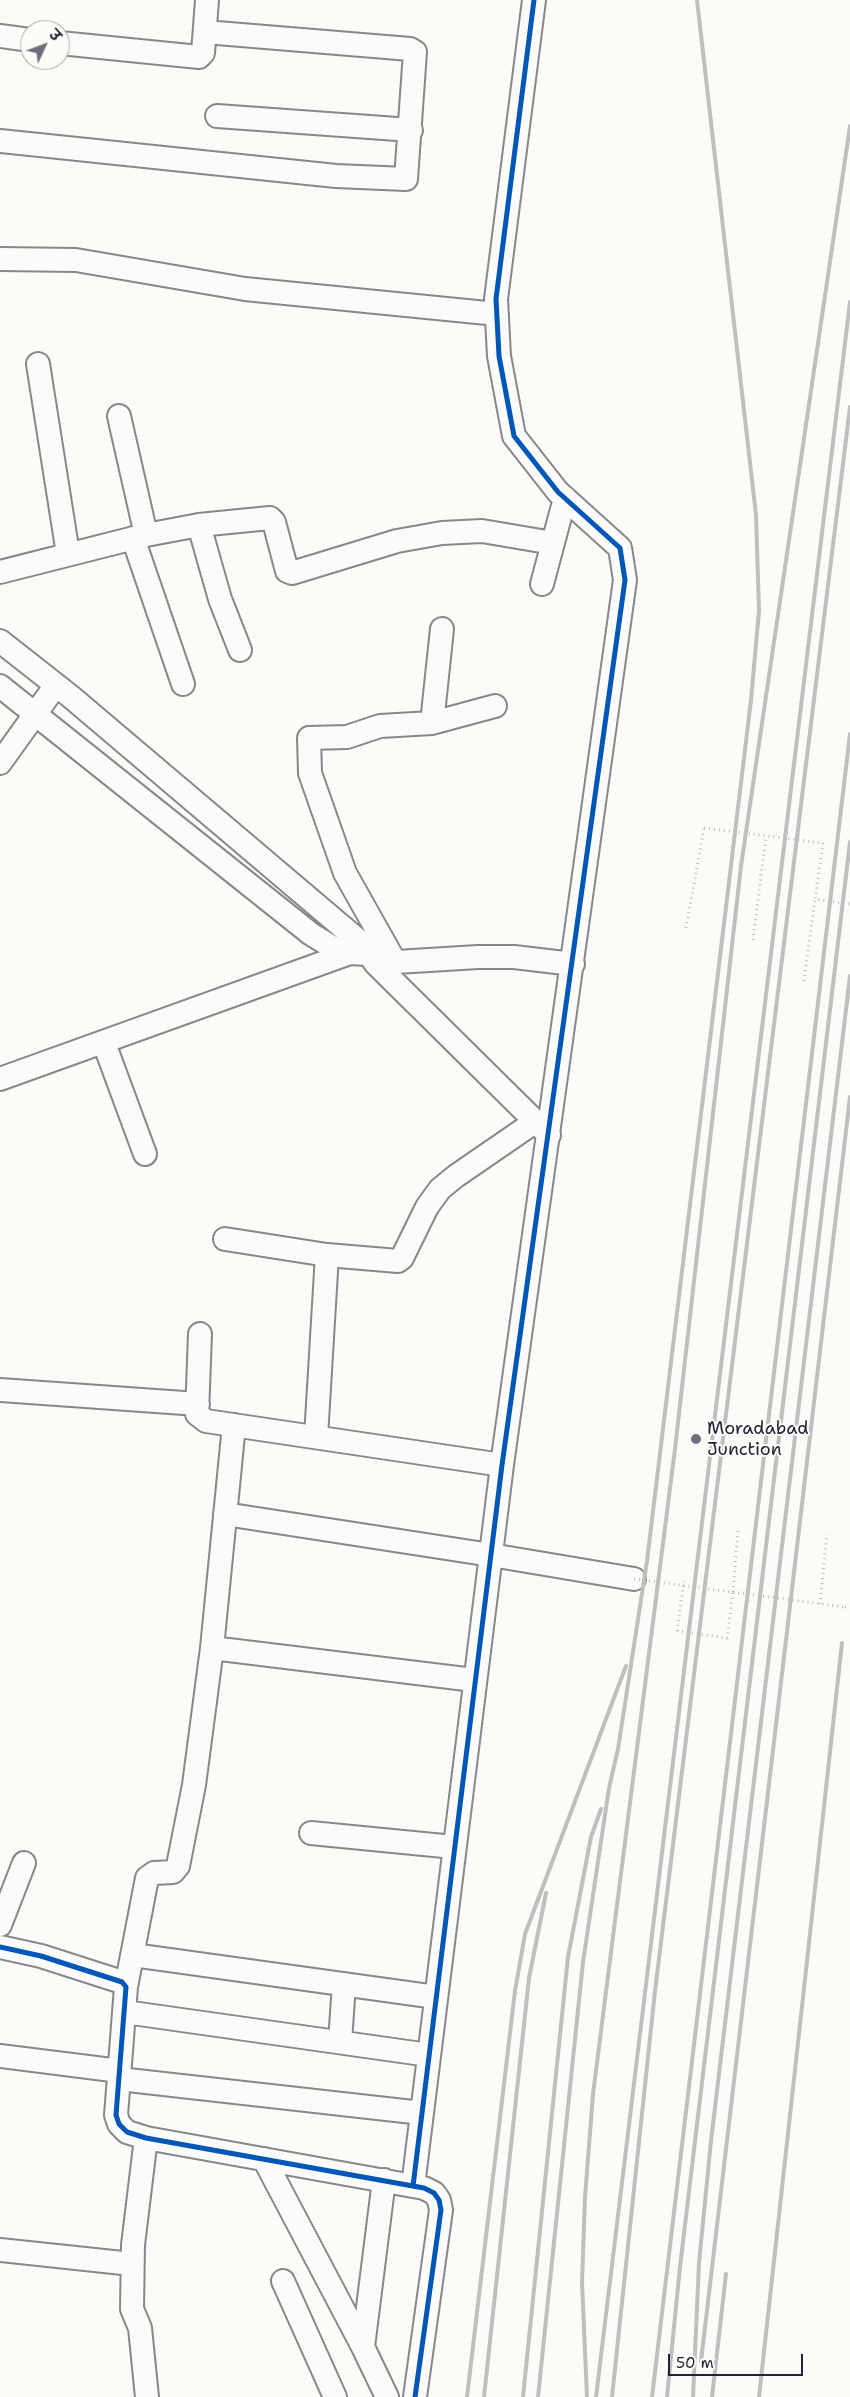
<!DOCTYPE html>
<meta charset="utf-8">
<style>
body{margin:0}
#map{position:relative;width:850px;height:2397px;overflow:hidden;background:#fcfbf8;font-family:"Shantell Sans","Playpen Sans Deva",sans-serif}
canvas{display:block}
.north{position:absolute;left:20px;top:20px;width:50px;height:50px;box-sizing:border-box;background:#fdfcf7;border:1px solid #a5a5ac;border-radius:50%;rotate:47deg;font-size:14px;font-weight:700;line-height:20px;text-align:center;color:#22223b}
.north::after{content:'';display:block;margin:auto;width:18px;height:22px;background:#6e6e7d;clip-path:polygon(50% 0,100% 100%,50% 72%,0 100%)}
.scale{position:absolute;left:668px;top:2354px;width:135px;height:22px;box-sizing:border-box;border:2px solid #22223b;border-top:0;padding-left:6px;font-size:15px;line-height:18px;white-space:nowrap;color:#22223b;-webkit-text-stroke:4px #fdfcf7;paint-order:stroke}
</style>
<div id="map">
<canvas width="850" height="2397"></canvas>
<div class="north">उ</div>
<div class="scale">50 m</div>
</div>
<script>
const ctx = document.querySelector('canvas').getContext('2d');
ctx.lineJoin = 'round';
function shape(rows) {
  const path = new Path2D();
  for (const r of rows) {
    path.moveTo(r[0], r[1]);
    for (let i = 2; i < r.length; i += 2) path.lineTo(r[i], r[i + 1]);
  }
  return path;
}
function stroke(path, color, width, dash) {
  ctx.strokeStyle = color;
  ctx.lineWidth = width;
  ctx.lineCap = dash ? 'butt' : 'round';
  ctx.setLineDash(dash || []);
  ctx.stroke(path);
}
function write(font, color, halo, rows, align = 'center') {
  ctx.font = font + ' "Shantell Sans",sans-serif';
  ctx.lineWidth = 4;
  ctx.setLineDash([]);
  ctx.textBaseline = 'middle';
  ctx.strokeStyle = halo;
  ctx.fillStyle = color;
  for (const [text, x, y, turn = 0] of rows) {
    ctx.save();
    ctx.translate(x, y);
    ctx.rotate((+turn || 0) * Math.PI / 180);
    ctx.textAlign = isNaN(turn) ? turn : align;
    if (halo) ctx.strokeText(text, 0, 0);
    ctx.fillText(text, 0, 0);
    ctx.restore();
  }
}
const minor = shape([
 [0,36,30,40],
 [60,43,199,57,203,53,207,0],
 [217,116,411,130],
 [0,141,336,176,406,179,415,52,410,49,205,32],
 [0,259,76,260,245,289,497,314],
 [38,364,68,554],
 [119,416,146,535],
 [199,525,220,599,240,650],
 [133,538,183,684],
 [0,572,146,535,199,525,270,518,274,522,287,571,292,573,397,541,442,533,482,531,553,543],
 [542,584,565,498],
 [0,641,70,696,359,941,376,964,549,1135],
 [0,686,311,934,332,947,350,953,367,954],
 [432,723,442,629],
 [0,763,56,685],
 [395,962,345,873,310,773,309,738,347,737,380,726,432,723,495,706],
 [380,963,478,957,514,957,573,964],
 [104,1043,145,1154],
 [0,1079,350,953],
 [225,1239,327,1255,398,1261,402,1258,427,1207,440,1189,456,1176,536,1121],
 [200,1334,197,1414,206,1421,502,1465],
 [0,1390,198,1404],
 [316,1437,327,1255],
 [225,1514,491,1555,634,1579],
 [212,1648,474,1680],
 [311,1833,454,1847],
 [0,1925,24,1863],
 [0,1947,41,1956,122,1982,126,1987,116,2115,119,2124,127,2132,146,2138,424,2188,434,2193,439,2200,441,2210,415,2397],
 [133,1955,436,1997],
 [126,1987,147,1878,154,1873,173,1872,178,1866,194,1785,212,1648,234,1425],
 [125,2012,429,2055],
 [340,2042,344,1984],
 [0,2056,120,2071],
 [119,2079,422,2113],
 [146,2138,133,2245,132,2309,140,2328,147,2397],
 [264,2159,363,2347],
 [384,2180,363,2347,387,2397],
 [413,2186,502,1465,625,580,620,548,558,492,514,436,499,356,496,299,534,0],
 [0,2250,132,2264],
 [283,2281,335,2397]
]);
stroke(minor, '#88888c', 26);
stroke(shape([
 [686,928,704,828],
 [753,940,766,836],
 [804,981,815,899],
 [733,1592,738,1530],
 [820,1604,827,1534],
 [845,1607,850,1607],
 [677,1631,684,1581]
]), '#bfbfc0', 3, [1, 4]);
stroke(minor, '#fbfbf9', 22);
stroke(shape([
 [701,2361,850,1097],
 [467,2397,515,1991,525,1934,626,1666],
 [484,2397,529,1978,546,1893],
 [523,2397,568,1957,591,1837,601,1809],
 [538,2397,583,1962,609,1788,618,1749,647,1561,751,700,759,611,756,515,697,0],
 [587,2397,582,2282,585,2197,593,2094,675,1449,741,866,850,126],
 [596,2397,850,302],
 [612,2397,655,1991,850,407],
 [652,2397,850,734],
 [667,2397,680,2267,850,842],
 [693,2397,699,2263,711,2141,850,976],
 [712,2397,726,2274],
 [759,2397,842,1643]
]), '#bfbfc0', 4);
stroke(shape([
 [704,828,823,843,815,899,850,904],
 [634,1579,845,1607],
 [677,1631,727,1638,733,1592]
]), '#bfbfc0', 3, [1, 4]);
stroke(shape([
 [0,1947,41,1956,122,1982,126,1987,116,2115,119,2124,127,2132,146,2138,424,2188,434,2193,439,2200,441,2210,415,2397],
 [413,2186,502,1465,625,580,620,548,558,492,514,436,499,356,496,299,534,0]
]), '#0057b8', 5);
for (const [x, y, r, color] of [
 [696,1439,6,"#6e6e7d"]
]) {
  const dot = new Path2D();
  dot.arc(x, y, r, 0, 2 * Math.PI);
  ctx.fillStyle = color;
  ctx.fill(dot);
  stroke(dot, '#fdfcf7', 2);
}
write('18px', '#22223b', '#fdfcf7', [
 ["Moradabad",707,1429],
 ["Junction",707,1450]
], 'left');
</script>
